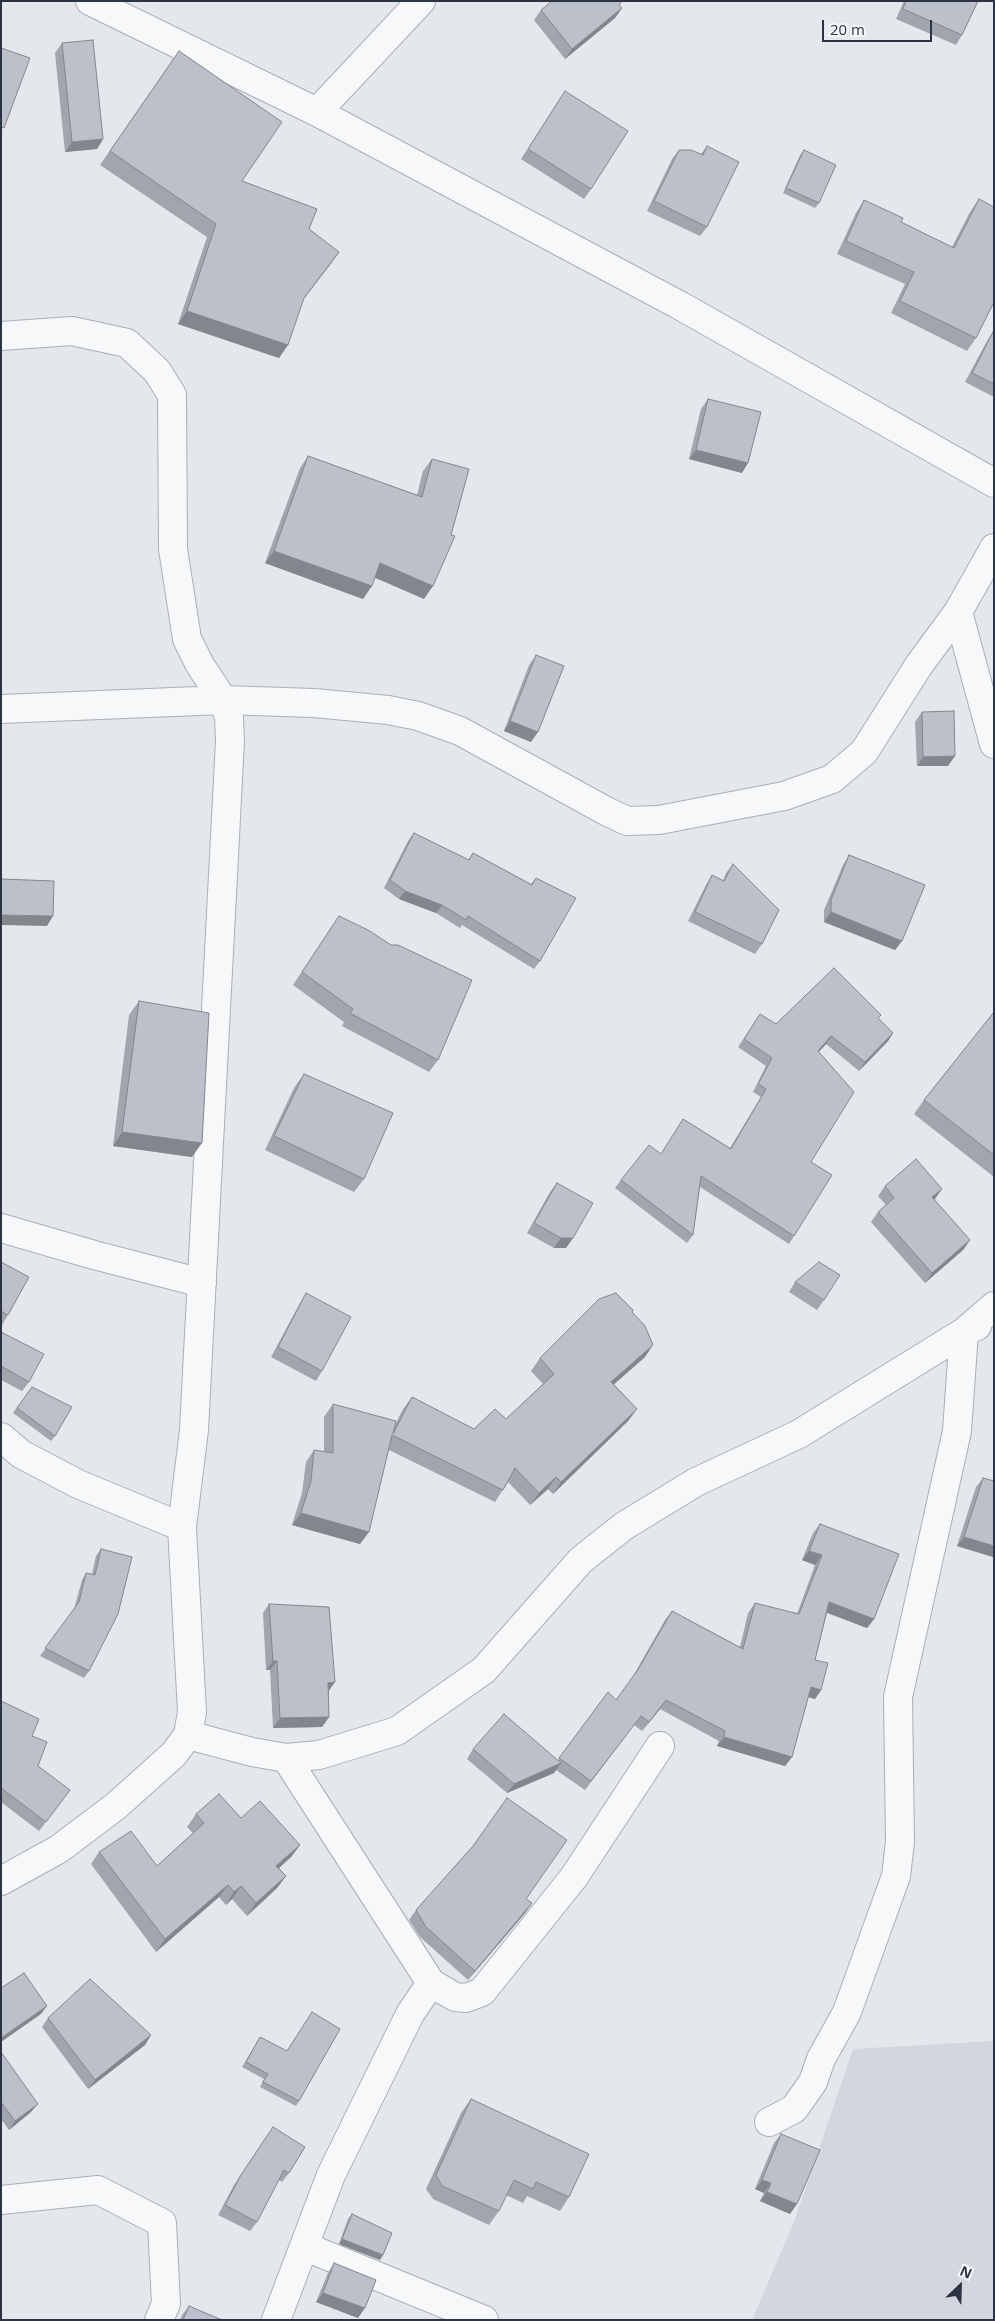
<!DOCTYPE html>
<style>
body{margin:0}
#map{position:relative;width:995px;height:2321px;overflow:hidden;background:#e4e7ec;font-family:"Open Sans",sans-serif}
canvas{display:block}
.frame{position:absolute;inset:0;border:2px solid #2b3445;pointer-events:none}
.north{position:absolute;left:935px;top:2261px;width:50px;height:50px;-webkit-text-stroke:4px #f4f6f9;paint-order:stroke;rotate:24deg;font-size:14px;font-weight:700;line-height:20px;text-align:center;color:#2b3445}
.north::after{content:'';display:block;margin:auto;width:18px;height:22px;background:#2b3445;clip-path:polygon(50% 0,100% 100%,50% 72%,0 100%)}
.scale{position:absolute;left:822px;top:20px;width:110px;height:22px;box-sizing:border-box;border:2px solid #2b3445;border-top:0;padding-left:6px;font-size:15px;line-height:18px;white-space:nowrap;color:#2b3445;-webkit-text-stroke:4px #f4f6f9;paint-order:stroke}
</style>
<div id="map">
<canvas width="995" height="2321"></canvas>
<div class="frame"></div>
<div class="north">N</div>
<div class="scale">20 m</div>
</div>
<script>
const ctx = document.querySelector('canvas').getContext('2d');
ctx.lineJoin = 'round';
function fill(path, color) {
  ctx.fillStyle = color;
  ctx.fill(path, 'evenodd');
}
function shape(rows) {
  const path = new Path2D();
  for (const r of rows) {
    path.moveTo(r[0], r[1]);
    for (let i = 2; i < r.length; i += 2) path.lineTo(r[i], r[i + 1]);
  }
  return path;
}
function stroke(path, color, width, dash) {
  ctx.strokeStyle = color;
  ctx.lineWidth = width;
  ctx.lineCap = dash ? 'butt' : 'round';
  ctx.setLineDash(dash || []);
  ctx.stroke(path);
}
fill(shape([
 [994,2041,994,2320,752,2320,795,2219,853,2049]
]), '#d2d6de');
const street = shape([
 [90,1,317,112,679,305,994,483],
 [317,112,421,1],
 [1,336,72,331,127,343,157,371,172,395,173,549,187,639,200,665,223,700,229,717,230,741,194,1430,182,1527,192,1712,188,1735,174,1754,116,1806,59,1849,1,1881],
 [958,612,994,744],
 [1,709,223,700,314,703,388,710,418,716,460,731,606,811,627,821,659,820,784,796,832,779,864,752,919,665,958,612,994,548],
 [1,1228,94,1255,202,1283],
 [1,1437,21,1454,78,1484,182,1527],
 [188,1735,252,1752,286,1758,319,1755,397,1731,484,1670,581,1560,624,1526,696,1482,799,1434,964,1332,994,1306],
 [431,1983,455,1997,466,1998,482,1992,574,1877,660,1746],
 [769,2122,794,2109,813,2082,821,2059,847,2012,896,1876,900,1842,898,1697,957,1431,964,1332,977,1326],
 [1,2200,98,2190,162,2223,166,2304,159,2320],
 [306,2247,484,2320],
 [276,2320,331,2175,410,2014,431,1983,286,1758]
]);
stroke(street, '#a9aeb7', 30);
stroke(street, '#f7f8fa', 28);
fill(shape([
 [904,1,978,1,962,35,956,45,896,19],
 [619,5,622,8,615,18,565,59,534,20,541,10],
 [62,43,103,139,97,149,65,152,55,53],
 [179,51,242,181,309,229,339,252,303,300,279,358,178,324,207,237,100,165],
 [565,91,591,189,584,199,521,159],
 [707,146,707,227,700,236,647,211,672,159,679,150,701,154],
 [804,150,819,203,815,208,783,193,800,155],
 [979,199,976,338,967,351,891,313,905,284,837,254,856,213,864,200,901,222,952,247,970,212],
 [993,332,994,332,994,397,965,382,987,341],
 [708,399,742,473,689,459,701,409],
 [308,456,417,495,423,471,432,459,424,599,375,577,363,599,265,563,300,468],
 [536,655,531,742,504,731,529,665],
 [922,712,948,766,917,766,915,722],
 [414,833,468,860,473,853,531,884,536,878,540,961,534,969,462,925,460,928,436,913,399,899,384,888,408,841],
 [849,855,902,941,895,950,824,922,824,910,843,865],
 [733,864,762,944,755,954,688,921,706,885,712,875,723,881,726,873],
 [339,916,438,1060,429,1072,342,1026,344,1022,293,985],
 [139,1001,192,1157,113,1146,129,1015],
 [994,1012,994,1177,914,1114,924,1100],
 [760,1014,776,1024,878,1018,893,1033,888,1041,859,1071,826,1044,819,1052,811,1162,794,1236,789,1244,700,1187,693,1235,687,1243,615,1188,621,1180,661,1154,683,1119,730,1148,761,1097,753,1092,766,1066,738,1047],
 [304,1074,364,1179,354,1192,265,1150,294,1088],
 [557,1183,573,1238,566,1248,554,1248,527,1233,550,1192],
 [885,1186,934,1199,970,1240,963,1250,925,1283,871,1222,878,1212,886,1205,878,1196],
 [1,1262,8,1315,2,1325,1,1325],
 [795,1282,824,1300,817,1310,789,1292],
 [306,1293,322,1371,316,1381,271,1357,300,1303],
 [633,1310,632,1312,645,1357,614,1384,637,1409,628,1421,553,1494,548,1489,530,1505,508,1482,495,1502,389,1450,360,1544,292,1525,302,1493,306,1462,314,1450,324,1452,324,1417,333,1404,395,1425,403,1409,412,1397,474,1429,506,1419,543,1384,531,1371,540,1358],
 [1,1332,29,1382,22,1391,1,1380],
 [32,1387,55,1436,51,1441,13,1413],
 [983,1478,993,1557,957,1546,976,1487],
 [820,1524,874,1619,867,1628,827,1613,815,1660,821,1690,815,1699,808,1697,792,1757,785,1766,717,1746,719,1741,660,1709,642,1731,634,1725,585,1790,556,1770,554,1773,507,1793,467,1759,473,1749,558,1760,608,1692,616,1700,632,1678,665,1620,672,1611,740,1647,748,1613,755,1603,797,1614,815,1565,802,1560,813,1533],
 [101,1549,89,1671,84,1678,40,1656,74,1609,82,1580,86,1573,92,1574,96,1556],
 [269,1604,335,1682,329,1691,329,1717,322,1727,273,1728,270,1670,266,1670,263,1613],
 [1,1701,32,1736,38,1766,70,1790,39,1831,1,1802],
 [196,1814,241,1818,300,1845,291,1857,279,1868,286,1876,277,1888,247,1916,232,1899,226,1905,219,1897,156,1952,91,1864,99,1852,157,1866,193,1833,187,1827],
 [526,1899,532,1903,525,1913,468,1980,420,1937,409,1920,416,1910],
 [48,2018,151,2035,145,2045,88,2089,42,2027],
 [260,2037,299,2101,296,2106,260,2087,264,2079,242,2067],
 [1,2052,31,2112,9,2130,1,2119],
 [471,2099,569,2197,560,2211,527,2196,523,2203,506,2195,499,2211,489,2225,433,2199,426,2189,461,2113],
 [781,2134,790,2214,760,2201,764,2193,755,2189,774,2143],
 [266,2137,289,2173,282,2182,279,2180,257,2222,250,2231,218,2215,234,2185],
 [352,2214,380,2260,339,2244,348,2219],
 [334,2263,358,2318,316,2302,328,2273],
 [189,2306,222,2320,180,2320,182,2315]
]), '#a1a5ae');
fill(shape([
 [622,8,615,18,565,59,572,49],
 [103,139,97,149,65,152,72,142],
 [339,252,330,265,294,311,304,298],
 [187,311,288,345,279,358,178,324],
 [696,450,748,463,742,473,689,459],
 [274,551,372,586,363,599,265,563],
 [380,563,433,586,424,599,371,576],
 [510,721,538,732,531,742,504,731],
 [955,756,948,766,917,766,923,757],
 [405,891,442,905,436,913,399,899],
 [831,912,902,941,895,950,824,922],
 [1,915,53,916,47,926,1,925],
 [893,1033,888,1041,859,1071,865,1062],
 [831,1036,826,1044,812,1059,818,1051],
 [122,1132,202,1143,192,1157,113,1146],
 [942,1189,935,1199,925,1207,932,1197],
 [561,1238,573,1238,566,1248,554,1248],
 [970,1240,963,1250,925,1283,932,1273],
 [653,1345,645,1357,603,1394,611,1382],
 [637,1409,628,1421,553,1494,561,1482],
 [556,1477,548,1489,530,1505,539,1493],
 [301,1513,369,1532,360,1544,292,1525],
 [964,1537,994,1546,994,1556,993,1557,957,1546],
 [809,1551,822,1555,815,1565,802,1560],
 [829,1602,874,1619,867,1628,823,1611],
 [273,1661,277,1661,270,1670,266,1670],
 [335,1682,328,1691,328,1683],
 [811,1687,821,1690,815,1699,805,1696],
 [666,1700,660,1709,642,1731,649,1722],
 [329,1717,322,1727,273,1728,280,1718],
 [724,1737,792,1757,785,1766,717,1746],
 [561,1763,554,1773,507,1793,514,1784],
 [300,1845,291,1857,268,1878,276,1866],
 [286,1876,277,1888,247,1916,256,1903],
 [228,1885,219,1897,156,1952,165,1939],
 [241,1886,232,1899,226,1905,234,1892],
 [532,1903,525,1913,468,1980,475,1971],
 [47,2006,41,2014,1,2042,1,2038],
 [151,2035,145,2045,88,2089,95,2080],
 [38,2104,31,2112,9,2130,15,2121],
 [762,2180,771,2183,764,2193,755,2189],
 [767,2192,797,2204,790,2214,760,2201],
 [342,2239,383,2255,380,2260,339,2244],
 [323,2293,365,2308,358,2318,316,2302]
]), '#83868d');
const building = shape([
 [552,1,622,1,619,5,622,8,572,49,541,10,552,1],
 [906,1,978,1,962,35,903,9,906,1],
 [93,40,103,139,72,142,62,43,93,40],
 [1,48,30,58,4,128,1,127,1,48],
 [179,51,282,122,242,181,317,209,309,229,339,252,304,298,288,345,187,311,216,224,110,151,179,51],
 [565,91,628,131,591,189,528,149,565,91],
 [707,146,739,162,707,227,654,201,679,150,691,150,703,155,707,146],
 [804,150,836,165,819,203,786,188,804,150],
 [979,199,994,207,994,302,976,338,900,301,914,272,846,241,864,200,903,218,901,222,954,248,979,199],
 [993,332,994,332,994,384,972,373,993,332],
 [708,399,761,412,748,463,696,450,708,399],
 [308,456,422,497,432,459,469,469,451,535,455,536,433,586,380,563,372,586,274,551,308,456],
 [536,655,564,666,538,732,510,721,536,655],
 [954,711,955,756,923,757,922,712,954,711],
 [414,833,469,860,473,853,532,885,536,878,576,898,540,961,468,916,466,920,442,905,405,891,390,880,414,833],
 [849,855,925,885,902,941,831,912,831,900,849,855],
 [733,864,779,910,762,944,695,912,712,875,724,881,733,864],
 [1,879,54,881,53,916,1,915,1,879],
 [339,916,368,930,391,945,398,945,472,980,438,1060,350,1013,353,1009,302,972,339,916],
 [834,968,881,1015,878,1018,893,1033,865,1062,831,1036,818,1051,854,1092,811,1162,832,1175,794,1236,701,1176,693,1235,621,1180,649,1145,661,1154,683,1119,731,1149,766,1089,758,1084,772,1058,744,1039,760,1014,776,1024,834,968],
 [139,1001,209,1013,202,1143,122,1132,139,1001],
 [994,1012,994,1155,924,1100,994,1012],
 [304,1074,393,1113,364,1179,274,1136,304,1074],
 [916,1159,942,1189,932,1197,970,1240,932,1273,878,1212,894,1198,885,1186,916,1159],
 [557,1183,593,1203,573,1238,561,1238,534,1223,557,1183],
 [1,1262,29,1277,8,1315,1,1311,1,1262],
 [819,1262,840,1275,824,1300,795,1282,819,1262],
 [306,1293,351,1317,322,1371,278,1347,306,1293],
 [616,1293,633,1310,632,1312,645,1326,653,1345,611,1382,637,1409,561,1482,556,1477,539,1493,515,1468,503,1490,392,1435,369,1532,301,1513,311,1481,314,1450,333,1453,333,1404,396,1421,393,1434,412,1397,474,1429,495,1409,506,1419,554,1374,540,1358,599,1299,616,1293],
 [1,1332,44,1354,29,1382,1,1366,1,1332],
 [32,1387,72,1407,55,1436,17,1408,32,1387],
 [983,1478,994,1481,994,1546,964,1537,983,1478],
 [820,1524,899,1554,874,1619,829,1602,815,1660,828,1663,821,1690,811,1687,792,1757,724,1737,725,1731,666,1700,649,1722,641,1716,591,1781,559,1758,608,1692,616,1700,637,1671,672,1611,743,1649,755,1603,799,1614,822,1555,809,1551,820,1524],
 [101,1549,132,1557,118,1614,89,1671,45,1648,79,1602,86,1573,95,1575,101,1549],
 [269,1604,329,1607,335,1682,328,1683,329,1717,280,1718,277,1661,273,1661,269,1604],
 [1,1701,39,1719,32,1736,47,1742,38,1766,70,1790,46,1822,1,1788,1,1701],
 [504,1714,561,1763,514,1784,473,1749,504,1714],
 [219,1794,241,1818,260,1801,300,1845,276,1866,286,1876,256,1903,241,1886,234,1892,228,1885,165,1939,99,1852,131,1831,157,1866,204,1823,196,1814,219,1794],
 [507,1798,567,1840,526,1899,532,1903,475,1971,426,1927,416,1910,473,1846,507,1798],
 [24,1973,47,2006,1,2038,1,1988,24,1973],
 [90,1979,151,2035,95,2080,48,2018,90,1979],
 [312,2012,340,2029,299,2101,263,2082,268,2074,246,2062,260,2037,287,2051,312,2012],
 [1,2052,38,2104,15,2121,1,2102,1,2052],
 [471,2099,589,2154,569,2197,536,2182,533,2189,514,2180,499,2211,442,2186,436,2175,471,2099],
 [273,2127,305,2147,289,2173,284,2170,257,2222,225,2205,241,2175,273,2127],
 [781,2134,820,2150,797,2204,767,2192,771,2183,762,2180,781,2134],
 [352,2214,392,2233,383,2255,342,2239,352,2214],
 [334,2263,376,2280,365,2308,323,2293,334,2263],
 [189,2306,222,2320,183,2320,189,2306]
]);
fill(building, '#bbc0ca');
stroke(building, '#83868d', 1);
</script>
